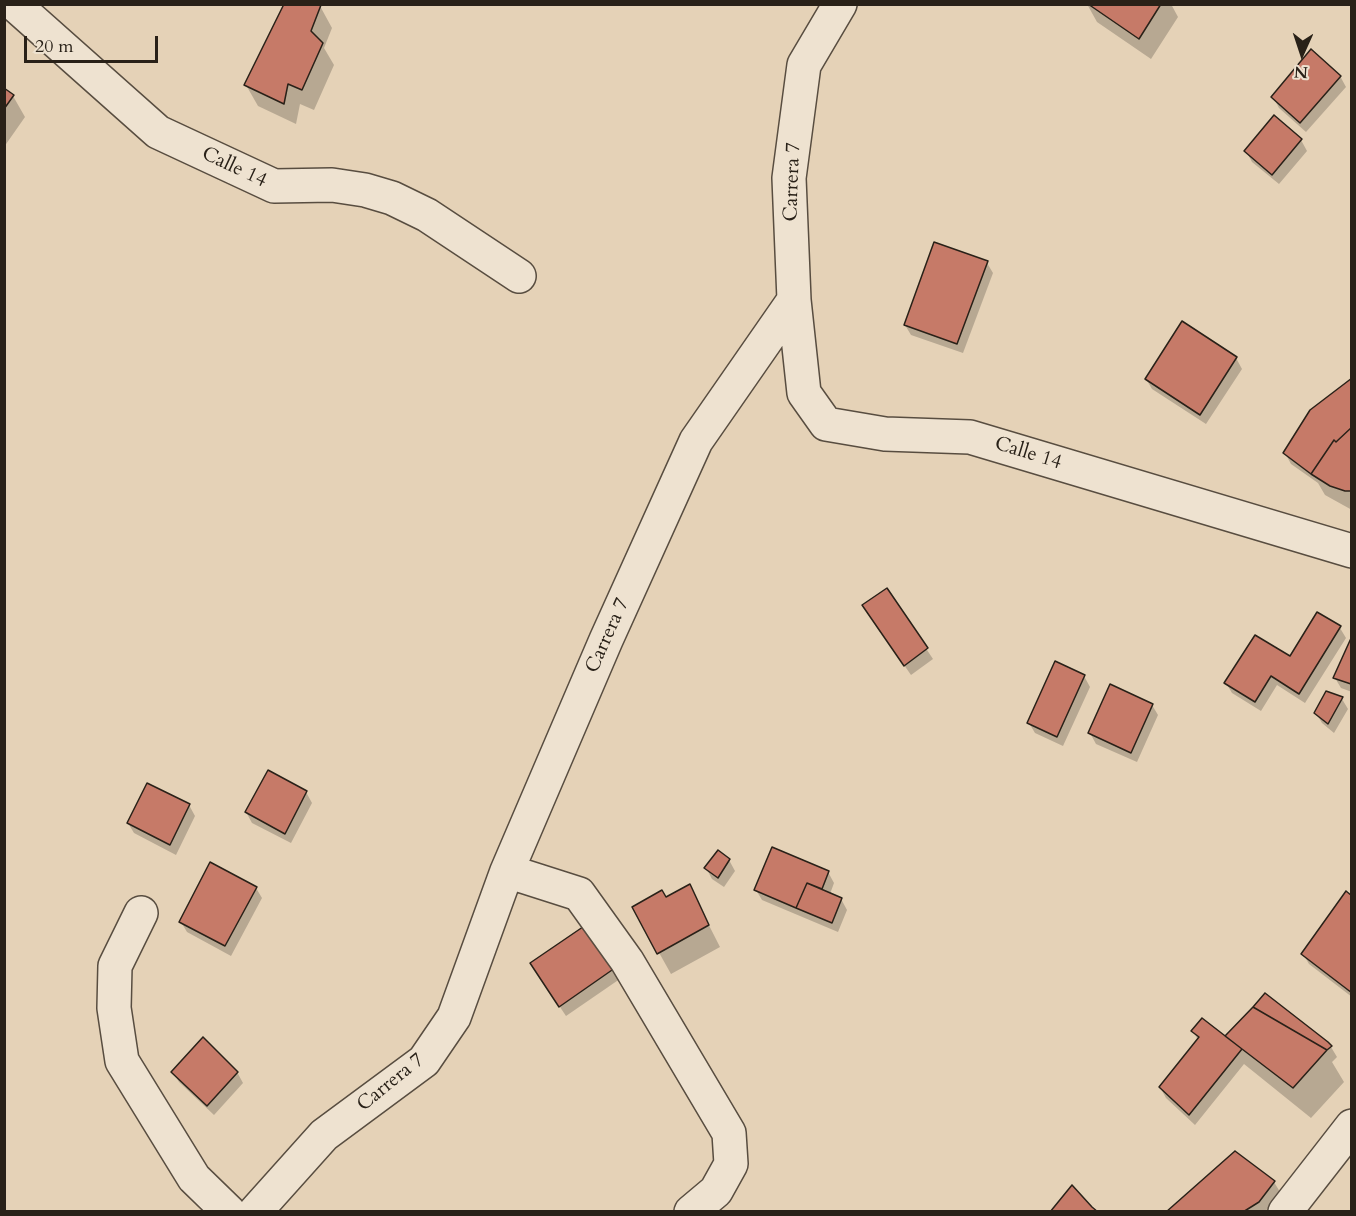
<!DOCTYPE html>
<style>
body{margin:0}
#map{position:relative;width:1356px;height:1216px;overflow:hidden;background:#e5d2b7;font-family:Cardo,serif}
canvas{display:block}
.frame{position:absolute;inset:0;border:6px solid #292118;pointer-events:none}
.north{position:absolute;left:1272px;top:24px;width:60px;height:60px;-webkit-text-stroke:4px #eee2d0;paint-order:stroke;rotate:183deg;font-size:16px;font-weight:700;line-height:24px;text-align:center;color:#292118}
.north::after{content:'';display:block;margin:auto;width:21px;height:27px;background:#292118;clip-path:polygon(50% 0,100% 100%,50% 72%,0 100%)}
.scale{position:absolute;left:24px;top:36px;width:134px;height:27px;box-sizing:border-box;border:3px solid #292118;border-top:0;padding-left:8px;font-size:18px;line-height:21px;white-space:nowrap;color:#292118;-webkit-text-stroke:4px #eee2d0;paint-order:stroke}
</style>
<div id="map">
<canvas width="1356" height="1216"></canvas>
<div class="frame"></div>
<div class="north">N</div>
<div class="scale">20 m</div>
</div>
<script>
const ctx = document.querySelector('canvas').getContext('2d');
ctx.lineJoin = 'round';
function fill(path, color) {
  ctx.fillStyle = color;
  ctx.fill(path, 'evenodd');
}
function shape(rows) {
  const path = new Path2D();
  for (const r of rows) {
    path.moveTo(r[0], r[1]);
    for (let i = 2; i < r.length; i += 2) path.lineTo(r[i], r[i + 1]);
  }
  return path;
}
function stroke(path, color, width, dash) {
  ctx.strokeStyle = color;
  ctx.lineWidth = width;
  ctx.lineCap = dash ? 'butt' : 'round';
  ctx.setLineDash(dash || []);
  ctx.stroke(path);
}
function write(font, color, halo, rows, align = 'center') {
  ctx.font = font + ' Cardo,serif';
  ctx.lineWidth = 4.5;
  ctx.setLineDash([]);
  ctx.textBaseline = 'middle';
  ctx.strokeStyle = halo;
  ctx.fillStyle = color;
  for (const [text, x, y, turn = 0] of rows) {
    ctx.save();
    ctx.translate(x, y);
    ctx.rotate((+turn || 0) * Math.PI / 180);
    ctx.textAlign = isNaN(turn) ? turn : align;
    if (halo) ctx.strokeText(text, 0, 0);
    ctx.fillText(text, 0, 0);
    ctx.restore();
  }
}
fill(shape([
 [286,4,316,4,320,6,332,28,324,48,334,65,314,110,300,104,296,124,258,106,246,85],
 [1087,4,1171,4,1178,17,1151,59,1097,22],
 [1340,76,1346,87,1306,132,1279,108,1273,97],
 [4,90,13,96,25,117,4,147],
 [1301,140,1307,151,1279,184,1252,162,1246,151],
 [987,263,993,273,963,353,911,335,905,325],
 [1183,323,1236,358,1242,369,1206,424,1152,389,1146,379],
 [1352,380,1352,510,1325,495,1318,483,1291,464,1285,453],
 [887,590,933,659,911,675,870,616],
 [1340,628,1346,638,1305,703,1277,685,1261,711,1232,693,1226,683,1290,658],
 [1352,639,1352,692,1341,688,1335,678],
 [1084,676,1090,687,1063,746,1035,733,1029,723],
 [1342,699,1348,709,1334,733,1322,723,1316,713],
 [1152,705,1158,715,1137,762,1096,744,1090,733],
 [306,792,312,803,291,843,252,823,246,812],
 [189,805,195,816,176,855,134,833,128,823],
 [729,860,735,871,724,887,712,879,706,868],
 [828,872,834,883,830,894,841,899,847,910,838,932,762,900,756,890],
 [689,886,720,947,671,974,634,908,666,899],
 [256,888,262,898,231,956,187,932,181,922],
 [1352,898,1352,997,1309,964,1303,954],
 [624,962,630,972,566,1016,538,974],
 [1193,1031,1231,1042,1331,1047,1337,1057,1332,1062,1344,1082,1311,1118,1244,1064,1195,1125,1166,1098,1160,1087,1198,1040],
 [173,1072,237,1072,243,1083,214,1115,179,1082],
 [1274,1182,1280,1192,1265,1212,1168,1212]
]), '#0003');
const building = shape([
 [284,4,321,5,311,31,323,43,302,90,288,84,284,104,244,85,284,4],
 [1088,4,1161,4,1139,39,1088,4],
 [1311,49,1341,76,1300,123,1271,97,1311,49],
 [4,88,14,95,4,109,4,88],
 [1274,115,1302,139,1272,175,1244,151,1274,115],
 [934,242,988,261,957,344,904,325,934,242],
 [1182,321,1237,357,1200,415,1145,379,1182,321],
 [1352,378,1352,427,1336,442,1334,440,1311,474,1283,453,1310,410,1352,378],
 [1352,427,1352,491,1345,491,1330,486,1311,474,1334,440,1336,442,1352,427],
 [887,588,928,648,904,666,862,605,887,588],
 [1317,612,1341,626,1299,694,1271,676,1255,702,1224,683,1255,635,1290,656,1317,612],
 [1352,636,1352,683,1351,684,1333,678,1352,636],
 [1055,661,1085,675,1057,737,1027,723,1055,661],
 [1110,684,1153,704,1131,753,1088,733,1110,684],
 [1326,691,1343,697,1328,724,1314,713,1326,691],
 [268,770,307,791,285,834,245,812,268,770],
 [147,783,190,804,170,845,127,823,147,783],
 [772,847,829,871,822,889,807,883,796,908,754,890,772,847],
 [718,850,730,859,718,878,704,868,718,850],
 [210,862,257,887,225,946,179,922,210,862],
 [807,883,842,898,832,923,796,908,807,883],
 [690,884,709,925,657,954,632,907,662,890,666,897,690,884],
 [1346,891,1352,896,1352,993,1301,954,1346,891],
 [596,918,625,961,559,1007,530,963,596,918],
 [1265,993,1328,1042,1332,1046,1327,1050,1253,1007,1265,993],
 [1253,1007,1327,1050,1293,1088,1225,1036,1253,1007],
 [1202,1018,1242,1049,1189,1115,1159,1087,1199,1037,1191,1031,1202,1018],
 [203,1037,238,1072,207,1106,171,1072,203,1037],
 [1235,1151,1275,1181,1259,1202,1243,1212,1166,1212,1235,1151],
 [1072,1185,1092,1207,1098,1212,1050,1212,1072,1185]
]);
fill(building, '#c67a68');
stroke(building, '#292118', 1.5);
const street = shape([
 [14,4,158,132,274,186,332,185,365,190,392,198,427,215,519,276],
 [840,4,804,65,789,178,794,300,804,393,826,424,885,434,970,437,1352,551],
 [507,871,579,894,627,961,729,1133,731,1164,716,1191,691,1212],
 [141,913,115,966,114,1008,122,1061,194,1178,229,1212],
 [255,1212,324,1135,424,1061,454,1017,507,871,606,640,696,441,794,300],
 [1285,1212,1352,1126]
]);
stroke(street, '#584d40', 36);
stroke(street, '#eee2d0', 33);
write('20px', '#292118', '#eee2d0', [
 ["Calle 14",234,168,25],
 ["Carrera 7",793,182,-88],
 ["Calle 14",1028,454,17],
 ["Carrera 7",608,636,-66],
 ["Carrera 7",391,1083,-39]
]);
</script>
